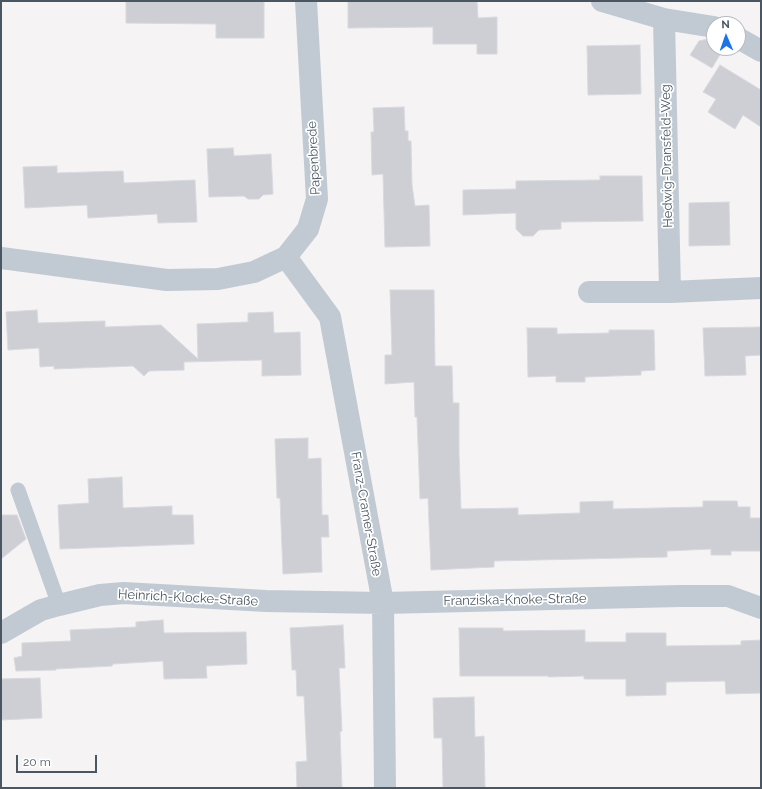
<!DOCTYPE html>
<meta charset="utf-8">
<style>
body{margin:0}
#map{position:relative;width:762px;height:789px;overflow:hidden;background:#f5f3f3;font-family:Raleway,sans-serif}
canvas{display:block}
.frame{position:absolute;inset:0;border:2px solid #4a5661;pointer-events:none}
.north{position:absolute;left:706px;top:16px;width:40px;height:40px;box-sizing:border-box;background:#fff;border:1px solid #b7bbc0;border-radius:50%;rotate:358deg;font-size:11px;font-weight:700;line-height:16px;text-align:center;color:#4a5661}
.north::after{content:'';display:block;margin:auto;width:14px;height:18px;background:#1a73e8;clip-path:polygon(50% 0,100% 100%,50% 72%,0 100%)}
.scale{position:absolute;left:16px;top:755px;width:81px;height:18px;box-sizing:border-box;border:2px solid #4a5661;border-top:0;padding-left:5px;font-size:12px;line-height:14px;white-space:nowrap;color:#4a5661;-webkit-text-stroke:3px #fff;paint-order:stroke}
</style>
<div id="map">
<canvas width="762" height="789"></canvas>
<div class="frame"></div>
<div class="north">N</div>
<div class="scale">20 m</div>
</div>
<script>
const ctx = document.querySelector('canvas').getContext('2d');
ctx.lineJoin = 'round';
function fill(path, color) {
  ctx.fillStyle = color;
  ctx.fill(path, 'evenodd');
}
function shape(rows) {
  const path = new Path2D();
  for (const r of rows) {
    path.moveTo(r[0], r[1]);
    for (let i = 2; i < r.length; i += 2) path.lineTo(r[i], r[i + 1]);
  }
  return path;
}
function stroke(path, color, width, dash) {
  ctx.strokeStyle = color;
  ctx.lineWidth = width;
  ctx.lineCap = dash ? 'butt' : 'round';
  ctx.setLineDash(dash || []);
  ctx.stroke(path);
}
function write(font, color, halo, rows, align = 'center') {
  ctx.font = font + ' Raleway,sans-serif';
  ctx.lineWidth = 3.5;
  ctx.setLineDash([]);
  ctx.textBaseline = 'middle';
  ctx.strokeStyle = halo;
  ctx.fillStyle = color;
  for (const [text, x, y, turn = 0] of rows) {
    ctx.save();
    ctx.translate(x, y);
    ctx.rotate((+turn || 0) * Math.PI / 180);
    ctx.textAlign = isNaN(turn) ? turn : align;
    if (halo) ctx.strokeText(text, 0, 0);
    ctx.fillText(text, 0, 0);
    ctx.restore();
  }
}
const building = shape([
 [126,1,264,1,264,38,216,38,216,24,126,23,126,1],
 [348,1,477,1,478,18,497,17,497,54,477,54,477,44,433,44,433,27,348,28,348,1],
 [708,39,714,42,714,48,724,48,712,68,690,55,699,41,708,39],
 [640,45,641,94,588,95,587,46,640,45],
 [720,65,761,90,761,127,743,115,735,129,708,112,716,99,703,92,720,65],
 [404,107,405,131,408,131,408,141,411,141,412,185,415,206,429,205,430,246,385,247,383,174,372,175,371,132,374,132,373,108,404,107],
 [233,148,234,156,271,154,273,194,263,195,259,199,248,199,244,196,209,197,207,149,233,148],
 [57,166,57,173,123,171,124,183,195,180,197,222,158,223,157,214,88,218,87,205,25,208,23,167,57,166],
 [600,176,642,176,643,221,561,222,561,229,539,230,533,236,523,236,516,229,516,213,463,215,463,190,516,189,516,181,600,180,600,176],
 [729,202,730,245,689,246,689,203,729,202],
 [390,290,434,290,435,366,452,366,453,403,459,403,459,453,461,509,518,508,518,515,580,513,580,502,613,501,613,509,703,507,703,501,737,501,738,507,750,507,750,518,761,518,761,551,731,551,731,555,711,555,711,549,667,551,667,557,494,561,494,567,431,570,428,498,420,499,417,417,415,417,414,382,385,384,385,355,392,355,390,290],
 [37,310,38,323,105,321,105,327,161,325,198,359,197,324,248,322,248,313,273,312,274,333,300,332,301,375,262,376,262,360,184,362,184,370,149,371,144,376,133,366,54,369,54,366,40,367,39,348,8,350,6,312,37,310],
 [761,327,761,355,745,356,746,375,705,376,703,328,761,327],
 [527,328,557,328,557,334,609,333,609,330,654,330,655,370,641,371,641,375,585,377,585,382,556,382,556,376,528,377,527,328],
 [308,438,308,459,321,458,322,515,328,515,329,537,321,537,322,572,283,574,280,498,277,498,275,439,308,438],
 [122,477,123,508,172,506,172,515,193,515,194,544,60,549,58,505,89,503,88,479,122,477],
 [1,515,17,515,26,539,1,559,1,515],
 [163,620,164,633,246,632,247,664,206,666,207,678,164,679,163,661,113,664,112,666,56,669,56,670,16,671,14,658,22,656,22,643,71,641,70,630,136,627,136,622,163,620],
 [343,625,345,668,339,668,342,731,340,732,342,788,297,788,296,762,307,761,304,696,297,696,296,670,292,670,290,628,343,625],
 [459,628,503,628,503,631,585,630,585,642,626,642,626,633,666,633,666,646,741,645,741,641,761,640,761,693,726,694,725,681,666,682,666,695,626,696,626,679,584,679,584,676,548,677,548,676,460,676,459,628],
 [40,678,42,718,1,720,1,679,40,678],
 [474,697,475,737,484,736,485,788,443,788,442,738,434,738,433,698,474,697]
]);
fill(building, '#cdcfd5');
stroke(building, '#d7d9de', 1);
stroke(shape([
 [18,490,59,605]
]), '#c1cad2', 15);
stroke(shape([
 [664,19,714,27],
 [738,38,761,51],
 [286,257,330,317,383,603,385,788],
 [1,258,167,280,218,279,254,272,286,257,308,229,317,199,306,1],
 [589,292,670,292,664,19,602,1],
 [670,292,761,288],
 [1,633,41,610,59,605,100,595,124,593,266,601,383,603,680,596,728,596,761,608]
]), '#c1cad2', 22);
write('13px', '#4a5661', '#fff', [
 ["Hedwig-Dransfeld-Weg",667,156,-91],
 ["Papenbrede",314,158,-93],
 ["Franz-Cramer-Straße",366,514,80],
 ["Heinrich-Klocke-Straße",188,598,3],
 ["Franziska-Knoke-Straße",515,600,-1]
]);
</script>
